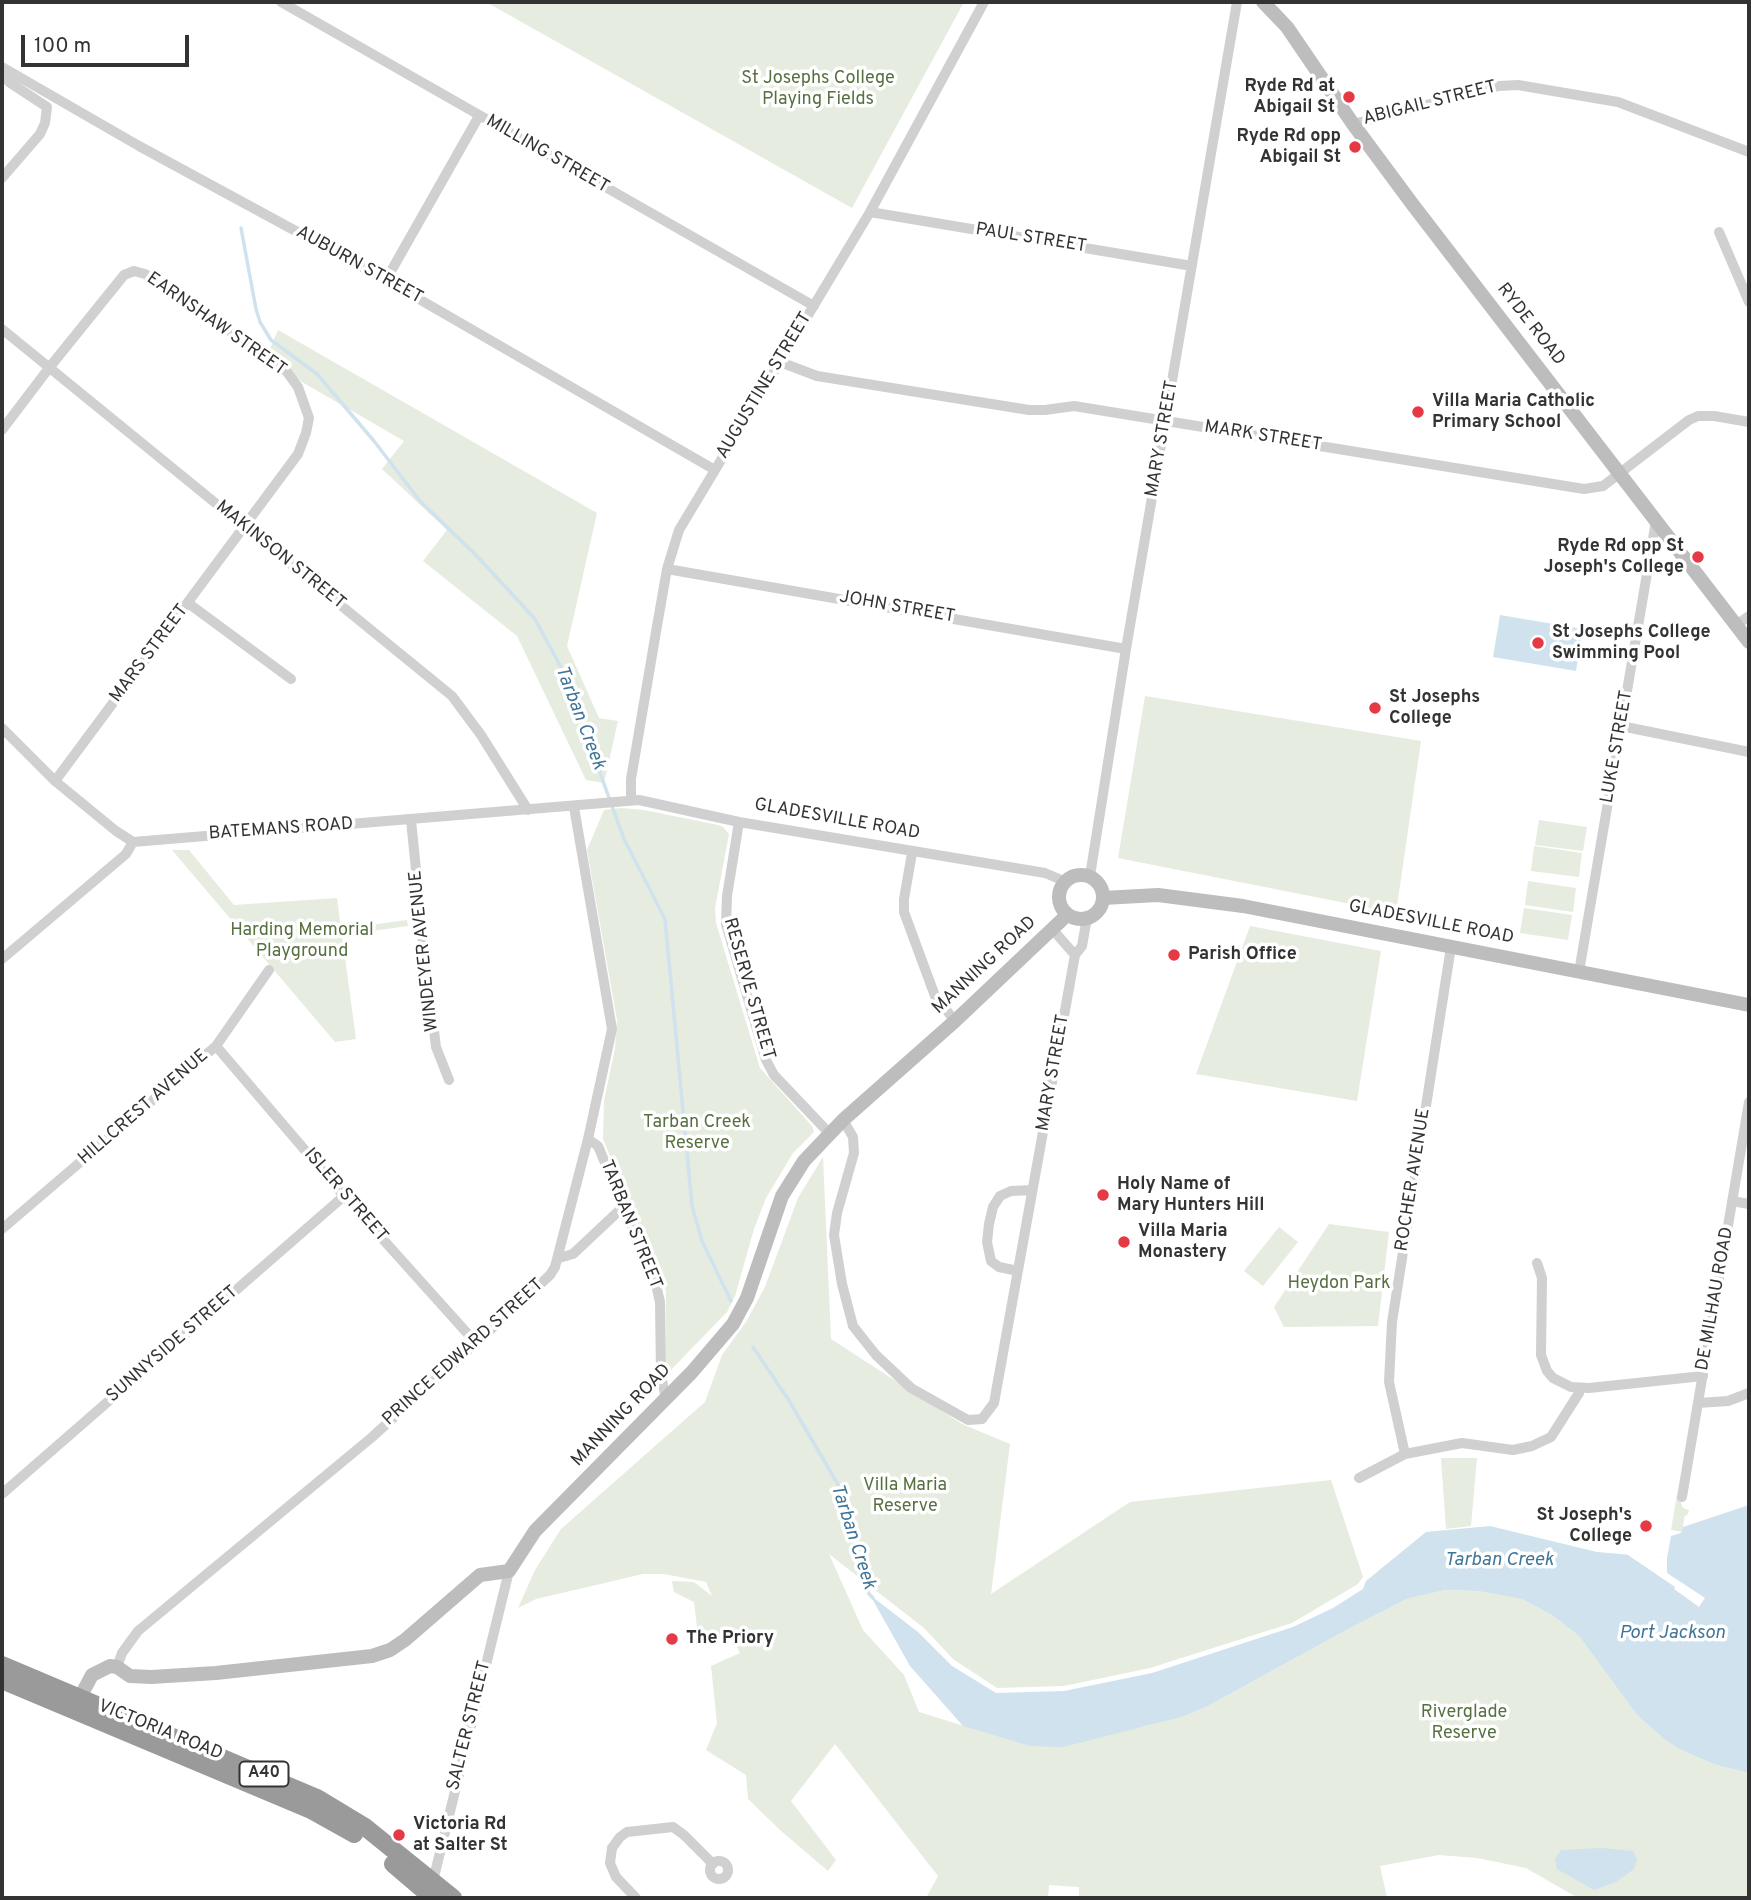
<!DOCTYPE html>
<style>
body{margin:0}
#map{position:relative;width:1751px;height:1900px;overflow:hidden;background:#fff;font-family:Overpass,sans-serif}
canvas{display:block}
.frame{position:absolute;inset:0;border:4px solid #333;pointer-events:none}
.scale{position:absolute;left:21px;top:35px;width:168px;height:32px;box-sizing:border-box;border:4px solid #333;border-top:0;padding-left:9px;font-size:21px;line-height:24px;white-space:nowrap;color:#333;-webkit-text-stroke:5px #fff;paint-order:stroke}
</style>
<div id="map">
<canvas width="1751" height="1900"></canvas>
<div class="frame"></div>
<div class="scale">100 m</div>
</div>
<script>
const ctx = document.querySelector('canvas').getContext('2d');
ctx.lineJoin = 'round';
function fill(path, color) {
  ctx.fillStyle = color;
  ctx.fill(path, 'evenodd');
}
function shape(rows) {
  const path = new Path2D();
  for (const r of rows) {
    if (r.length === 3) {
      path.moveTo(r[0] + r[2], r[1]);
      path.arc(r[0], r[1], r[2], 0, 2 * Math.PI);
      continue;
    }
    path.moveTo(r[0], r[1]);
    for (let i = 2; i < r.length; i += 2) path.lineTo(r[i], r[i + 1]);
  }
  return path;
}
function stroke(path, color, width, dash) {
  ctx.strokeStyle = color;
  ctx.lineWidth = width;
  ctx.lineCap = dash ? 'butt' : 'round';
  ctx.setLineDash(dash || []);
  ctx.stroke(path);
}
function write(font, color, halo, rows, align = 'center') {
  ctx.font = font + ' Overpass,sans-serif';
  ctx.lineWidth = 7;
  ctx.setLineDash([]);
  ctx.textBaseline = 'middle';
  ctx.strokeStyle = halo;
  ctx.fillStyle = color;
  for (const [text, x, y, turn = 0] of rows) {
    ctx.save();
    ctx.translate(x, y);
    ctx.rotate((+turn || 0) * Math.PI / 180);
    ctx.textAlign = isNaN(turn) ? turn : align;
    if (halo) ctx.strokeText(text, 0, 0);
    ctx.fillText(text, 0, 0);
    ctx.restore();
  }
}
fill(shape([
 [486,2,964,2,852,208],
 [278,330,597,513,567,646,599,718,618,721,604,783,586,780,517,636,423,561,447,530,382,469,404,441,302,382,269,351],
 [1145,696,1421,741,1396,913,1118,858],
 [621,808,644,810,718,825,723,827,729,834,715,908,716,923,760,1068,812,1126,814,1132,793,1153,766,1198,754,1229,735,1296,727,1312,665,1376,666,1291,603,1139,604,1101,615,1048,617,1020,587,850,604,810],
 [1539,820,1587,827,1583,851,1535,845],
 [1534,846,1582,853,1579,877,1531,871],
 [172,850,189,850,234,905,337,898,341,929,407,920,408,926,342,935,356,1039,335,1042],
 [1528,881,1576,888,1573,912,1525,905],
 [1524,908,1572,915,1568,940,1520,933],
 [1250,926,1381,951,1357,1101,1196,1074],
 [823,1157,831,1339,962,1424,1010,1444,991,1594,1130,1502,1331,1480,1363,1577,1358,1584,1292,1623,1150,1668,1064,1686,997,1688,953,1659,924,1628,829,1554,863,1630,904,1675,919,1712,1029,1746,1147,1726,1208,1706,1350,1628,1407,1599,1445,1590,1478,1591,1522,1599,1552,1615,1579,1636,1637,1715,1665,1740,1681,1750,1716,1765,1749,1773,1749,1898,1578,1898,1526,1868,1477,1858,1439,1855,1380,1866,1387,1898,1079,1898,1079,1887,1049,1885,1048,1898,926,1898,938,1876,835,1744,791,1801,836,1860,828,1871,780,1830,748,1799,746,1775,706,1750,717,1723,711,1666,740,1653,728,1629,727,1634,699,1644,694,1602,674,1592,672,1581,694,1582,712,1596,706,1582,664,1574,643,1574,536,1599,518,1608,535,1570,561,1529,705,1402,722,1355,746,1322,765,1287,798,1198],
 [1329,1224,1389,1232,1378,1326,1284,1327,1274,1307],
 [1279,1227,1298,1242,1263,1286,1244,1271],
 [1441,1458,1477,1458,1471,1526,1446,1529],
 [1677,1494,1683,1508,1689,1510,1688,1514,1684,1517,1683,1532,1671,1530]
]), '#e6ecdf');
fill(shape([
 [1500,615,1583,629,1576,671,1493,657],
 [1749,1505,1749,1773,1716,1765,1681,1750,1665,1740,1637,1715,1579,1636,1552,1615,1522,1599,1478,1591,1445,1590,1407,1599,1350,1628,1208,1706,1181,1717,1063,1747,1029,1746,963,1726,910,1666,870,1595,918,1632,952,1666,996,1693,1064,1691,1152,1673,1293,1627,1333,1608,1363,1589,1366,1581,1426,1532,1490,1526,1597,1552,1667,1558,1671,1536,1681,1533,1683,1527],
 [1602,1848,1633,1851,1637,1859,1634,1869,1616,1882,1594,1890,1557,1869,1555,1859,1561,1850]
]), '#cfe2ee');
fill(shape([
 [1625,1553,1667,1558,1667,1573,1705,1598,1699,1607,1674,1589,1675,1587]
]), '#fff');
stroke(shape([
 [241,228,256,309,260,322,271,340,317,374,374,441,420,501,476,555,535,619,563,671,624,839,665,919,692,1206,702,1241,731,1301],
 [753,1347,788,1399,840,1488,869,1594,873,1598]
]), '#cfe2ee', 3.5);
stroke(shape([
 [281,2,814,306],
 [2,67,139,146,386,280,715,470],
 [2,74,9,82,47,107,45,123,40,134,2,178],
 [1353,124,1499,86,1518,85,1618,102,1749,152],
 [870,212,1192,266],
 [1719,232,1749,302],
 [386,280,479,116],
 [2,329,452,696,481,735,528,810],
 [780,362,817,376,1029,410,1045,410,1074,406,1584,489,1603,486,1689,420,1698,416,1714,416,1749,422],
 [2,430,49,368,124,275,134,271,145,274,180,296,287,372,298,387,309,418,306,433,298,454,55,781],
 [667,569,1126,649],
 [188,603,291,679],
 [1736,625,1749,616],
 [1621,726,1749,752],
 [2,728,55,781,116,831,133,842],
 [631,800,631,779,657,626,667,569,679,530,870,212,984,2],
 [411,820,423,940,436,1047,449,1080],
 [739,822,727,896,726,924,766,1060,774,1075,829,1133],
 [133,842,639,800,739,822,1045,873,1064,881],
 [912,853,904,899,904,912,935,996,955,1021],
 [1090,876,1126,649,1237,2],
 [1053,930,1075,955],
 [2,959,126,854,133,842],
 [1579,972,1656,521],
 [216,1046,344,1196,476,1343],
 [843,1120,853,1137,854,1153,837,1213,834,1235,842,1284,853,1326,876,1355,911,1388,968,1420,982,1419,994,1403,1075,955,1082,946,1087,918],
 [588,1139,598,1146,656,1285,660,1302,661,1376,666,1399],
 [1732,1201,1749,1204],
 [2,1229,216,1046,269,970],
 [559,1258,573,1254,623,1207],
 [1537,1263,1542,1278,1541,1355,1547,1371,1553,1378,1571,1387,1589,1388,1703,1376],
 [1018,1271,999,1267,991,1261,987,1242,989,1224,993,1207,1000,1196,1011,1191,1032,1190],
 [1698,1403,1728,1401,1749,1393],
 [1405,1454,1389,1382,1392,1322,1451,947],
 [1359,1478,1405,1454,1462,1443,1513,1450,1532,1446,1551,1437,1579,1393,1580,1388],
 [2,1494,344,1196],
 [1682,1497,1749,1102],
 [117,1667,122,1653,138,1631,371,1438,476,1343,550,1275,555,1267,588,1139,612,1029,574,807],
 [719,1870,9],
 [433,1881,509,1571],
 [636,1898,616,1877,610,1863,612,1848,620,1837,627,1832,673,1827,684,1835,713,1864]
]), '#d0d0d0', 10);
stroke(shape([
 [1263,2,1287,27,1353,124,1413,205,1749,642],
 [1081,897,22],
 [1103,898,1158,895,1243,906,1749,1005],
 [76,1705,92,1675,110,1666,117,1667,130,1676,151,1677,216,1673,372,1656,390,1650,405,1640,480,1575,509,1571,535,1531,692,1372,733,1324,747,1298,782,1196,804,1161,843,1120,955,1021,1067,915]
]), '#bdbdbd', 14);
stroke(shape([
 [2,1665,317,1798,365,1827,453,1898],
 [2,1680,311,1810,354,1834],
 [393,1864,433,1898]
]), '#9a9a9a', 18);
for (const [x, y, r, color] of [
 [1349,97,7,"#e63946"],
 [1355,147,7,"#e63946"],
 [1418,412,7,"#e63946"],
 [1698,557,7,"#e63946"],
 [1538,643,7,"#e63946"],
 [1375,708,7,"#e63946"],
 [1174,955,7,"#e63946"],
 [1103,1195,7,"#e63946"],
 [1124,1242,7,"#e63946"],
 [1646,1526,7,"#e63946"],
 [672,1639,7,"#e63946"],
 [399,1835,7,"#e63946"]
]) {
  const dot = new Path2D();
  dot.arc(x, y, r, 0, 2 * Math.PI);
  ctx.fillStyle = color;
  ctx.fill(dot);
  stroke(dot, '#fff', 2.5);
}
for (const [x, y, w] of [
 [264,1774,49]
]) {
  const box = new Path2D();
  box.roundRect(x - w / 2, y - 12.5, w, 25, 5);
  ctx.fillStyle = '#fff';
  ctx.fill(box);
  stroke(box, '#333', 2);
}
write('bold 16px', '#333', null, [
 ["A40",264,1774]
]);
write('18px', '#56703f', '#fff', [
 ["St Josephs College",818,79],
 ["Playing Fields",818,100],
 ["Harding Memorial",302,931],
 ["Playground",302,952],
 ["Tarban Creek",697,1123],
 ["Reserve",697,1144],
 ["Heydon Park",1339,1284],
 ["Villa Maria",905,1486],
 ["Reserve",905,1507],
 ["Riverglade",1464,1713],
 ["Reserve",1464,1734]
]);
write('bold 18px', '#333', '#fff', [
 ["Ryde Rd at",1335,87,"right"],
 ["Abigail St",1335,108,"right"],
 ["Ryde Rd opp",1341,137,"right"],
 ["Abigail St",1341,158,"right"],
 ["Villa Maria Catholic",1432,402],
 ["Primary School",1432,423],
 ["Ryde Rd opp St",1684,547,"right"],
 ["Joseph's College",1684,568,"right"],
 ["St Josephs College",1552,633],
 ["Swimming Pool",1552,654],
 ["St Josephs",1389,698],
 ["College",1389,719],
 ["Parish Office",1188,955],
 ["Holy Name of",1117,1185],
 ["Mary Hunters Hill",1117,1206],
 ["Villa Maria",1138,1232],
 ["Monastery",1138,1253],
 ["St Joseph's",1632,1516,"right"],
 ["College",1632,1537,"right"],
 ["The Priory",686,1639],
 ["Victoria Rd",413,1825],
 ["at Salter St",413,1846]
], 'left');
write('18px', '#333', '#fff', [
 ["ABIGAIL STREET",1430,104,-14],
 ["MILLING STREET",547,155,30],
 ["PAUL STREET",1031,239,9],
 ["AUBURN STREET",359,266,29],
 ["EARNSHAW STREET",216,325,35],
 ["RYDE ROAD",1530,325,52],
 ["AUGUSTINE STREET",765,386,-59],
 ["MARK STREET",1263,437,9],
 ["MARY STREET",1163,439,-80],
 ["MAKINSON STREET",280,556,39],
 ["JOHN STREET",897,608,10],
 ["MARS STREET",150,654,-53],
 ["LUKE STREET",1618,747,-80],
 ["GLADESVILLE ROAD",837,820,10],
 ["BATEMANS ROAD",281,830,-4],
 ["GLADESVILLE ROAD",1431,923,11],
 ["WINDEYER AVENUE",425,951,-96],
 ["MANNING ROAD",985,966,-43],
 ["RESERVE STREET",748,989,74],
 ["MARY STREET",1054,1073,-80],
 ["HILLCREST AVENUE",144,1108,-41],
 ["ROCHER AVENUE",1414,1180,-81],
 ["ISLER STREET",345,1196,49],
 ["TARBAN STREET",630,1225,68],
 ["DE MILHAU ROAD",1716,1299,-80],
 ["SUNNYSIDE STREET",173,1345,-41],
 ["PRINCE EDWARD STREET",464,1353,-42],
 ["MANNING ROAD",622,1416,-46],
 ["SALTER STREET",470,1726,-76],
 ["VICTORIA ROAD",160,1731,22]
]);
write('italic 19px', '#3f7597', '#fff', [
 ["Tarban Creek",579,718,69],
 ["Tarban Creek",852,1537,72],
 ["Tarban Creek",1499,1561],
 ["Port Jackson",1672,1634]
]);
</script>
